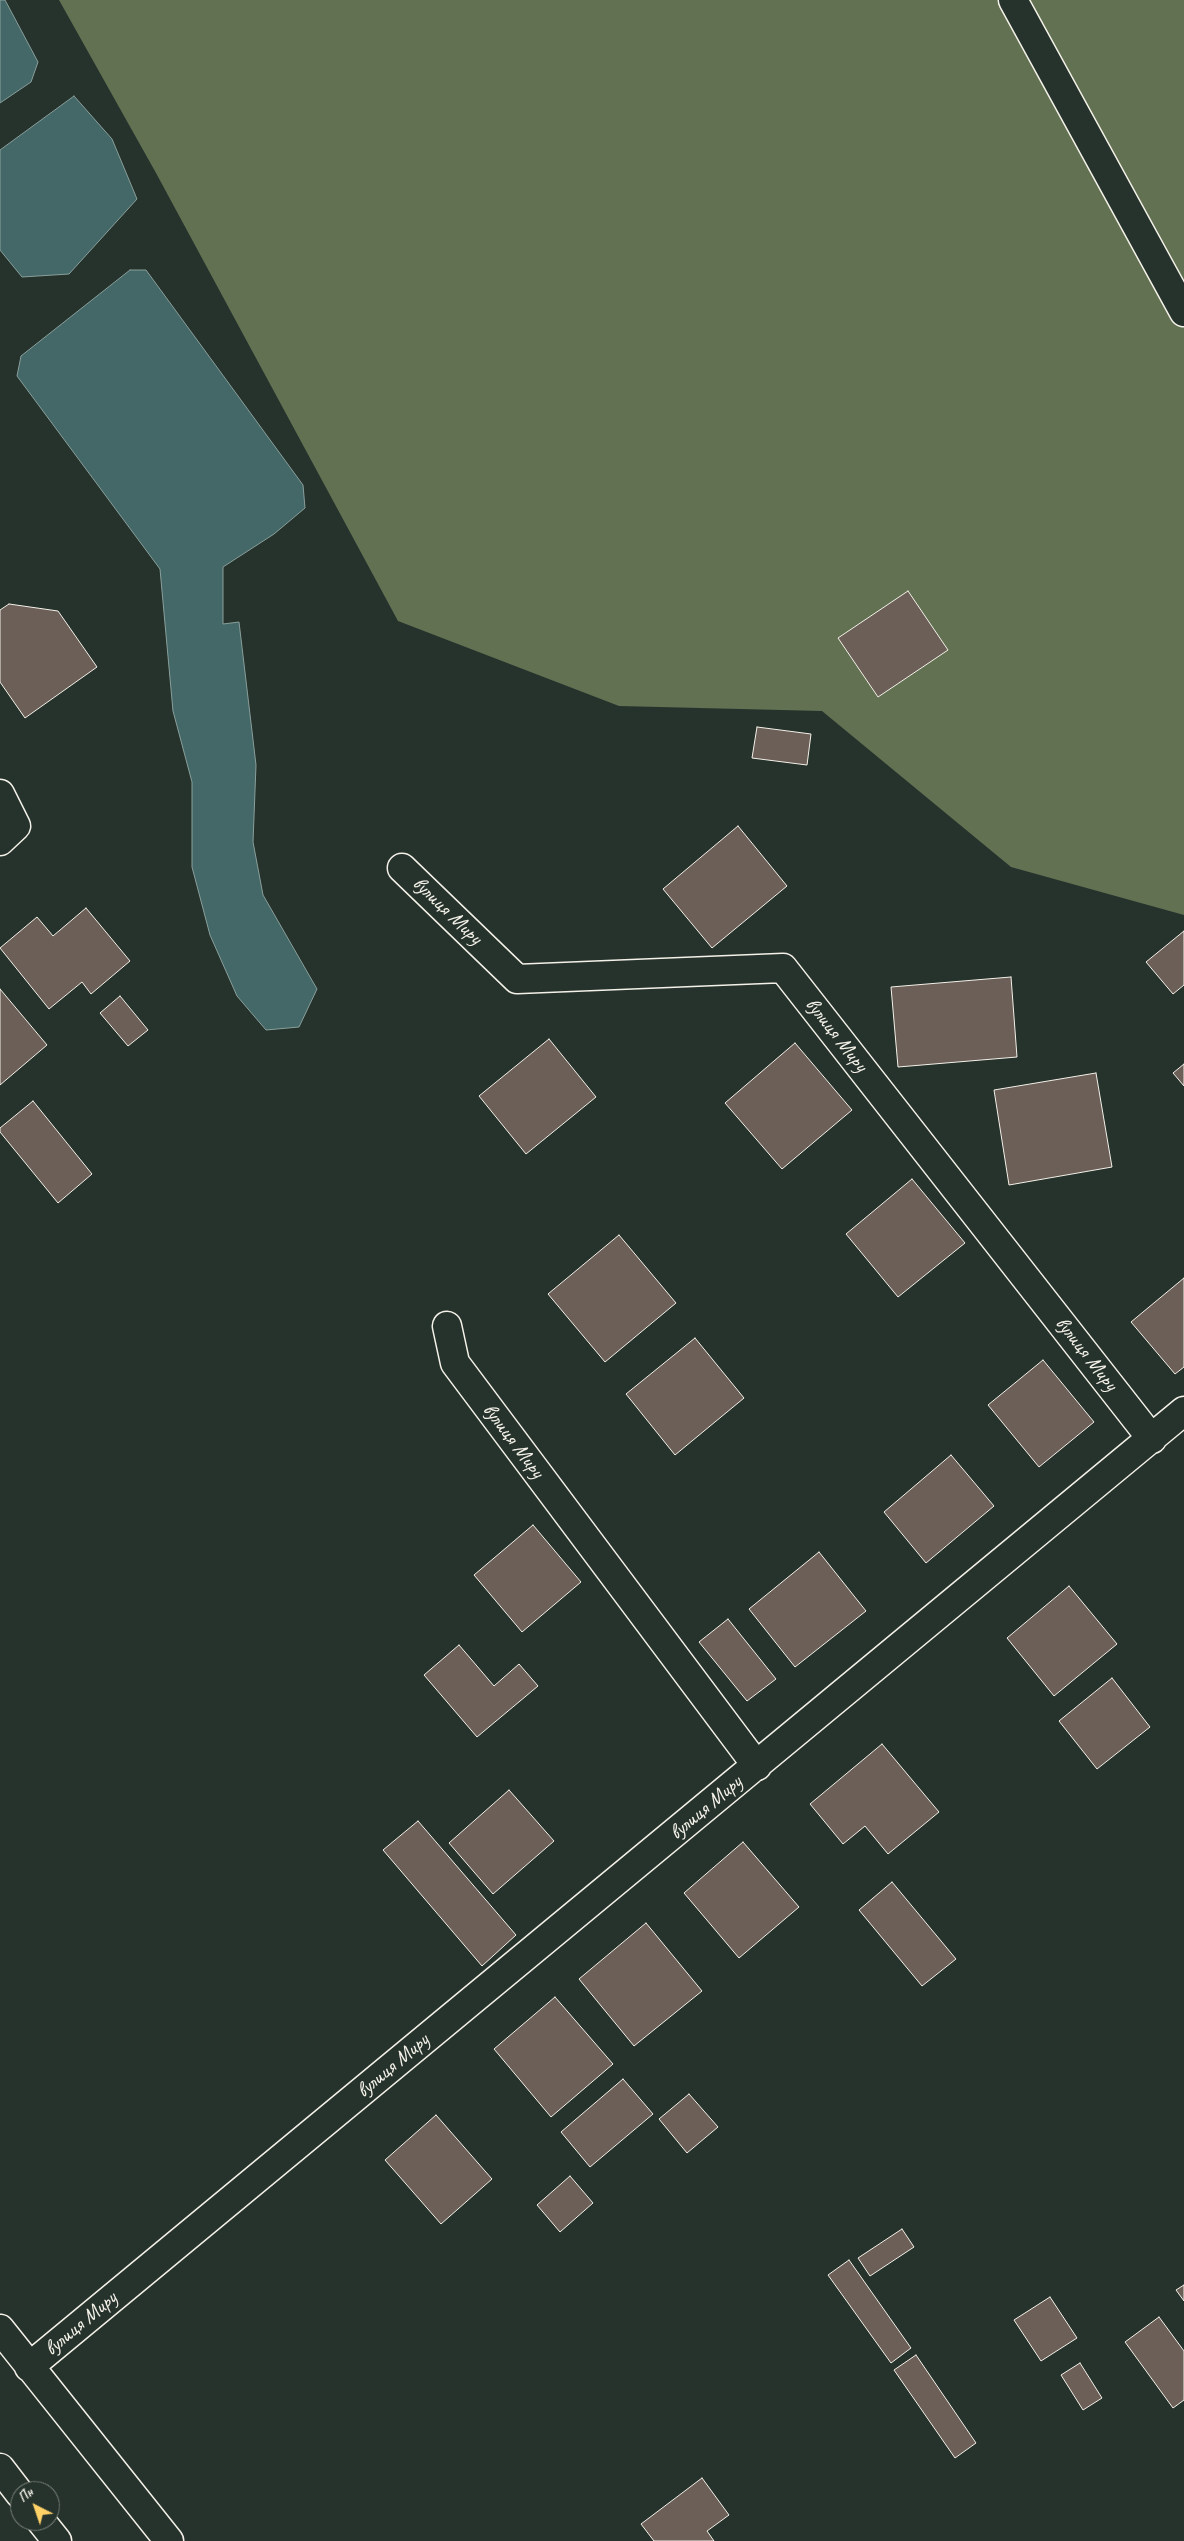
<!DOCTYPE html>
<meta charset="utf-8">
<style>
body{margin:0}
#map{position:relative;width:1184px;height:2541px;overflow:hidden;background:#26332d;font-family:Caveat,sans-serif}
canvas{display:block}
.north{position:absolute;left:10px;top:2481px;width:50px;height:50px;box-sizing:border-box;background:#26332d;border:1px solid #787f78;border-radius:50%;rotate:319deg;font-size:14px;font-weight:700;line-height:20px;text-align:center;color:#f4f1e8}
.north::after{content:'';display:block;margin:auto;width:18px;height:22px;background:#ffd166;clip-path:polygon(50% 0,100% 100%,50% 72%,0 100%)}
</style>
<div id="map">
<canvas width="1184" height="2541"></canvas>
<div class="north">Пн</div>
</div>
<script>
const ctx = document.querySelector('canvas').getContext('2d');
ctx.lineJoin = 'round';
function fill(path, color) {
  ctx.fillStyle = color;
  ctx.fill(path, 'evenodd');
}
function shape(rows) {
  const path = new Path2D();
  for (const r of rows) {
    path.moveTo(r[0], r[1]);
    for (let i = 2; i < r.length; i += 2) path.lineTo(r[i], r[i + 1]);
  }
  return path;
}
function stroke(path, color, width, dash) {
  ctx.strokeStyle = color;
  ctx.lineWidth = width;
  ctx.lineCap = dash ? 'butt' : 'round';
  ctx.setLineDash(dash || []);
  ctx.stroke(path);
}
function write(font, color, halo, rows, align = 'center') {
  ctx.font = font + ' Caveat,sans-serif';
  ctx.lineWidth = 4;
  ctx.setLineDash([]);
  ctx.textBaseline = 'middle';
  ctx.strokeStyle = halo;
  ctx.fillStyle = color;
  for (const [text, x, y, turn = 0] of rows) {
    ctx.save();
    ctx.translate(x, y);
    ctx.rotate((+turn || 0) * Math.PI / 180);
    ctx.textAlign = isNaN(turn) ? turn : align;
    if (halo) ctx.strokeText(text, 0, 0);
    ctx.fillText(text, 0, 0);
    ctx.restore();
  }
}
fill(shape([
 [59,0,1184,0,1184,915,1011,867,822,711,619,706,398,621,156,173]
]), '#617152');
const water = shape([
 [0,0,5,0,38,62,31,82,0,103,0,0],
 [74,96,112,139,137,199,69,274,22,277,0,250,0,150,74,96],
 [130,270,146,270,303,485,305,508,274,534,223,567,223,624,239,622,256,765,253,842,263,895,317,989,299,1027,266,1030,237,996,210,935,192,867,192,782,173,711,160,569,17,376,21,356,130,270]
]);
fill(water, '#436867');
stroke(water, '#8a9f9b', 1);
const building = shape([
 [908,591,948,650,878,697,838,638,908,591],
 [9,604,58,611,97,667,25,718,0,682,0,610,9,604],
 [757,727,811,734,807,765,752,758,757,727],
 [738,826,787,886,712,948,663,889,738,826],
 [86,908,130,961,91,994,82,982,49,1009,0,948,37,917,53,936,86,908],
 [1184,931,1184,985,1173,994,1146,962,1184,931],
 [1011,977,1017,1057,898,1067,891,987,1011,977],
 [0,989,47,1045,0,1085,0,989],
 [120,996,148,1030,128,1046,100,1013,120,996],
 [549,1039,596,1097,526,1154,479,1096,549,1039],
 [795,1043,852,1110,782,1169,725,1103,795,1043],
 [1184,1064,1184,1086,1173,1073,1184,1064],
 [1096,1073,1112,1167,1009,1185,994,1090,1096,1073],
 [33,1101,92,1174,58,1203,0,1132,0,1128,33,1101],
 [912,1179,965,1243,898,1297,846,1234,912,1179],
 [619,1235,676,1303,605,1362,548,1294,619,1235],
 [1184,1278,1184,1367,1175,1374,1131,1322,1184,1278],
 [695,1338,744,1398,675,1455,626,1394,695,1338],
 [1043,1360,1094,1422,1039,1467,988,1405,1043,1360],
 [951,1455,994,1506,926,1563,884,1512,951,1455],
 [533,1525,581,1582,522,1632,474,1575,533,1525],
 [819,1552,866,1611,795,1667,749,1609,819,1552],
 [1069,1586,1117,1644,1054,1696,1007,1638,1069,1586],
 [728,1619,776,1679,747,1701,699,1642,728,1619],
 [459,1645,494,1686,519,1664,538,1686,477,1737,424,1675,459,1645],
 [1112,1678,1150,1727,1097,1769,1059,1721,1112,1678],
 [882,1744,939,1812,888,1854,865,1826,843,1844,810,1804,882,1744],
 [509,1790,554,1841,493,1894,449,1843,509,1790],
 [418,1821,516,1935,482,1966,383,1850,418,1821],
 [743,1842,799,1907,739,1958,684,1893,743,1842],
 [892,1882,956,1959,922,1986,859,1910,892,1882],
 [646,1923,702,1991,634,2046,579,1979,646,1923],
 [555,1997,613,2064,551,2117,494,2049,555,1997],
 [623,2079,653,2114,590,2167,561,2132,623,2079],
 [689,2094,718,2127,687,2153,659,2119,689,2094],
 [436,2115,492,2179,441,2224,385,2160,436,2115],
 [570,2176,593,2203,560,2232,537,2205,570,2176],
 [902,2229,914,2247,870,2276,858,2258,902,2229],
 [849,2260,911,2348,891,2363,828,2275,849,2260],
 [1184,2285,1184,2301,1176,2290,1184,2285],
 [1050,2297,1077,2338,1041,2361,1014,2320,1050,2297],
 [1159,2317,1184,2351,1184,2400,1173,2408,1125,2342,1159,2317],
 [916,2355,976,2443,955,2458,894,2370,916,2355],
 [1080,2363,1102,2398,1083,2410,1061,2375,1080,2363],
 [702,2478,729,2515,707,2531,714,2541,654,2541,641,2524,702,2478]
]);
fill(building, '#6b5f58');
stroke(building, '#f4f1e8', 1);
const minor = shape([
 [1013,0,1184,312],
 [0,794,16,826,0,841],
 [402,868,517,979,783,968,1152,1439],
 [447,1326,455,1363,757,1766],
 [0,2329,169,2541],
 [29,2367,1184,1411]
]);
const highway = shape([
 [0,2468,20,2494],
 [41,2521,57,2541]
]);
stroke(minor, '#f4f1e8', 31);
stroke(highway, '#f4f1e8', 31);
stroke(minor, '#26332d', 28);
stroke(highway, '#26332d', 28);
write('21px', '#f4f1e8', '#26332d', [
 ["вулиця Миру",447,911,44],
 ["вулиця Миру",836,1035,52],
 ["вулиця Миру",1086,1354,52],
 ["вулиця Миру",513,1441,53],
 ["вулиця Миру",706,1808,-40],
 ["вулиця Миру",393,2066,-40],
 ["вулиця Миру",81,2324,-40]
]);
</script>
